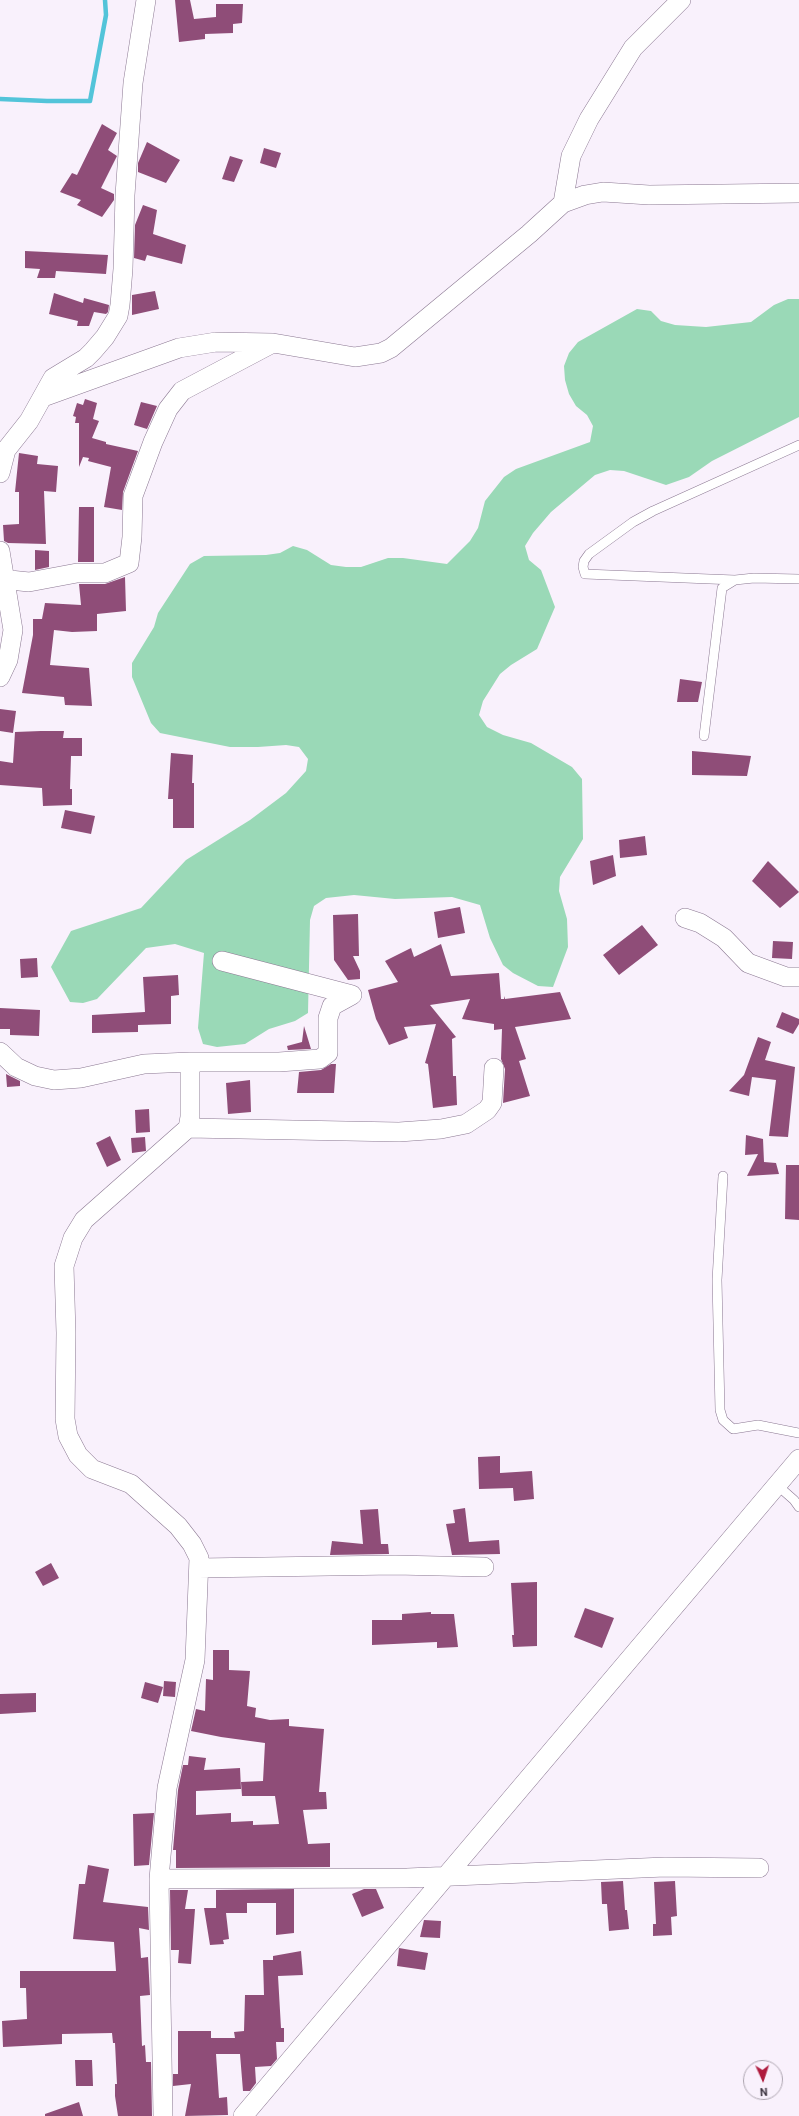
<!DOCTYPE html>
<style>
body{margin:0}
#map{position:relative;width:799px;height:2116px;overflow:hidden;background:#f9f1fc;font-family:Roboto,sans-serif}
canvas{display:block}
.north{position:absolute;left:743px;top:2060px;width:40px;height:40px;box-sizing:border-box;background:#f9f1fc;border:1px solid #aea6b1;border-radius:50%;rotate:177deg;font-size:11px;font-weight:700;line-height:16px;text-align:center;color:#3d3540}
.north::after{content:'';display:block;margin:auto;width:14px;height:18px;background:#af1c3e;clip-path:polygon(50% 0,100% 100%,50% 72%,0 100%)}
</style>
<div id="map">
<canvas width="799" height="2116"></canvas>
<div class="north">N</div>
</div>
<script>
const ctx = document.querySelector('canvas').getContext('2d');
ctx.lineJoin = 'round';
function fill(path, color) {
  ctx.fillStyle = color;
  ctx.fill(path, 'evenodd');
}
function shape(rows) {
  const path = new Path2D();
  for (const r of rows) {
    path.moveTo(r[0], r[1]);
    for (let i = 2; i < r.length; i += 2) path.lineTo(r[i], r[i + 1]);
  }
  return path;
}
function stroke(path, color, width, dash) {
  ctx.strokeStyle = color;
  ctx.lineWidth = width;
  ctx.lineCap = dash ? 'butt' : 'round';
  ctx.setLineDash(dash || []);
  ctx.stroke(path);
}
fill(shape([
 [788,299,799,299,799,417,712,461,689,477,666,485,624,471,610,470,595,475,551,512,533,533,525,546,529,560,541,570,555,607,537,649,511,665,500,674,483,701,479,715,487,727,503,735,531,743,572,767,582,779,583,839,560,877,559,891,567,919,568,947,553,987,538,986,513,973,503,965,490,938,480,905,452,897,395,899,354,895,326,898,314,906,310,920,308,1013,295,1021,269,1029,245,1044,217,1047,203,1044,198,1028,204,953,175,944,146,948,97,999,83,1003,70,1002,51,967,71,931,141,908,186,860,250,820,286,793,306,771,308,759,299,747,286,745,258,747,230,747,160,733,151,723,132,677,132,663,154,627,158,613,190,564,204,556,266,555,280,553,293,546,307,550,331,565,346,567,361,567,388,558,403,558,447,564,470,541,478,528,485,501,504,477,516,469,590,442,593,426,587,415,576,406,569,394,565,380,564,366,569,353,578,342,637,309,651,311,661,321,675,325,706,327,751,322,774,305]
]), '#9ad9b7');
stroke(shape([
 [0,99,47,101,90,101,106,15,105,0]
]), '#53c4d9', 4.5);
fill(shape([
 [175,0,190,0,194,19,216,17,216,4,243,4,242,23,233,24,233,33,205,34,205,39,179,42],
 [102,124,117,133,108,150,117,156,101,188,114,194,114,200,102,217,77,205,81,200,60,192,72,173,77,175],
 [147,142,180,160,166,183,138,172,138,163],
 [264,148,281,153,276,168,260,163],
 [230,156,243,160,234,182,222,179],
 [143,205,157,210,153,234,186,245,182,264,147,255,145,261,134,258,135,225],
 [25,251,108,255,106,274,56,271,55,278,37,278,40,269,25,268],
 [155,291,159,309,132,315,132,295],
 [54,293,83,303,84,298,109,305,108,312,106,314,94,312,89,326,77,326,78,321,49,314],
 [85,399,97,403,93,419,99,421,92,438,106,442,106,444,138,451,123,492,122,510,104,507,111,467,88,461,89,458,83,457,79,467,79,423,75,423,76,417,73,416,77,403,83,405],
 [141,402,157,406,147,429,134,425],
 [19,453,38,456,37,464,58,466,56,492,44,491,46,544,8,543,4,541,3,525,19,524,19,492,15,492],
 [79,507,94,507,94,562,78,562],
 [35,550,49,551,49,567,35,570],
 [125,577,126,611,97,614,97,631,72,632,54,630,50,665,89,668,92,706,65,705,64,697,22,693,33,635,33,619,42,619,45,603,81,605,79,584,105,584],
 [680,679,702,682,698,702,677,702],
 [0,709,16,711,13,733,0,731],
 [41,731,64,731,63,738,82,738,82,756,71,756,70,789,72,789,72,805,43,806,42,788,0,785,0,761,13,763,15,732],
 [692,751,751,756,747,776,692,775],
 [171,753,193,755,192,783,194,783,194,828,173,828,173,799,168,799],
 [65,810,95,816,91,834,61,828],
 [645,836,647,855,620,858,619,840],
 [613,855,616,876,593,885,590,861],
 [768,861,799,892,780,908,752,881],
 [460,907,465,933,438,938,434,912],
 [358,914,359,956,353,956,360,971,360,979,348,980,334,960,333,915],
 [642,925,658,945,619,975,603,955],
 [773,941,793,942,792,959,772,958],
 [441,944,451,976,499,973,501,999,504,999,504,996,505,999,560,992,571,1019,515,1027,526,1059,519,1061,530,1096,503,1103,505,1069,501,1059,502,1029,494,1030,494,1024,462,1019,470,999,430,1005,456,1037,452,1039,453,1076,456,1076,457,1105,433,1108,428,1064,425,1063,436,1024,404,1027,408,1038,389,1045,376,1019,368,990,398,982,385,961,411,948,414,957],
 [37,958,38,977,21,978,20,959],
 [178,975,179,995,171,996,171,1024,138,1025,138,1032,92,1033,92,1015,145,1012,143,977],
 [0,1008,40,1010,39,1036,10,1035,10,1029,0,1029],
 [782,1012,799,1019,799,1024,793,1034,776,1027],
 [304,1026,311,1049,288,1050,287,1046,302,1042],
 [758,1037,771,1042,765,1060,795,1067,788,1137,769,1136,776,1080,752,1077,749,1096,729,1091,744,1075],
 [331,1064,336,1064,334,1093,297,1093,299,1072,321,1070],
 [6,1074,20,1081,20,1086,7,1087],
 [250,1080,251,1112,228,1114,226,1083],
 [149,1109,150,1132,136,1133,135,1110],
 [746,1135,763,1139,764,1162,776,1163,779,1174,747,1176,758,1154,745,1155],
 [110,1136,121,1160,107,1167,96,1143],
 [145,1137,146,1151,132,1153,131,1138],
 [786,1165,799,1165,799,1220,785,1219],
 [500,1456,500,1473,532,1471,534,1499,514,1501,513,1488,479,1489,478,1457],
 [465,1508,469,1542,499,1540,500,1554,452,1555,446,1524,455,1523,453,1510],
 [378,1509,381,1544,388,1544,389,1554,330,1555,332,1541,363,1544,360,1510],
 [51,1563,59,1578,43,1586,35,1572],
 [537,1582,537,1646,513,1647,512,1635,514,1635,511,1583],
 [585,1608,614,1618,602,1648,574,1637],
 [431,1612,431,1614,454,1614,458,1647,437,1648,437,1642,372,1645,372,1620,402,1620,402,1614],
 [213,1650,229,1650,229,1670,250,1671,247,1706,256,1708,255,1717,270,1720,289,1719,289,1726,324,1729,319,1792,326,1792,327,1809,303,1810,308,1844,330,1843,330,1867,176,1868,176,1850,173,1850,178,1790,183,1765,188,1765,189,1756,206,1758,204,1770,240,1768,241,1789,196,1791,196,1815,231,1813,231,1822,253,1821,253,1825,279,1824,275,1796,242,1796,241,1782,263,1781,265,1743,221,1737,191,1731,196,1709,205,1711,206,1679,213,1680],
 [164,1681,176,1682,175,1697,163,1696],
 [145,1682,163,1687,158,1703,141,1698],
 [36,1693,36,1712,0,1714,0,1694],
 [154,1813,149,1865,134,1866,133,1814],
 [88,1865,109,1869,103,1902,148,1907,149,1930,139,1928,141,1958,148,1957,150,1995,140,1996,142,2046,145,2045,146,2062,151,2062,152,2116,118,2116,115,2096,115,2084,117,2084,115,2043,113,2043,112,2033,62,2034,62,2044,3,2047,2,2021,27,2019,26,1988,20,1988,20,1971,116,1971,114,1942,73,1939,79,1884,85,1884],
 [623,1881,625,1910,627,1910,629,1929,609,1931,607,1904,602,1904,601,1882],
 [675,1881,677,1916,671,1917,672,1935,653,1936,653,1924,656,1924,654,1882],
 [294,1889,294,1933,276,1935,276,1903,247,1903,247,1913,226,1913,229,1939,223,1940,224,1944,210,1945,204,1908,216,1908,216,1890],
 [364,1889,376,1889,384,1908,362,1917,352,1894],
 [170,1890,188,1890,185,1909,195,1909,191,1964,178,1963,179,1950,171,1950],
 [424,1920,441,1921,440,1938,420,1937],
 [399,1948,428,1953,425,1970,397,1966],
 [301,1951,303,1975,278,1976,281,2028,284,2028,284,2042,276,2042,277,2059,271,2066,255,2067,256,2083,250,2091,243,2091,240,2054,216,2054,219,2098,227,2097,228,2115,185,2116,191,2084,173,2086,173,2074,178,2074,178,2031,211,2031,211,2038,235,2038,234,2032,244,2031,245,1995,264,1995,263,1960,273,1960,273,1956],
 [75,2060,92,2060,93,2086,76,2086],
 [79,2102,83,2116,45,2116,45,2114]
]), '#8f4d78');
const lane = shape([
 [735,580,585,574,583,567,584,561,589,554,633,522,653,511,799,445],
 [704,736,722,588,735,580,754,578,799,579],
 [723,1176,717,1280,720,1410,723,1420,733,1429,758,1425,799,1433],
 [777,1485,794,1500,799,1507]
]);
const street = shape([
 [563,203,571,156,589,119,633,48,681,0],
 [43,397,179,348,216,342,273,343,355,357,381,353,391,348,529,234,563,203,585,195,603,192,649,195,799,193],
 [0,473,6,450,29,421,53,378,86,358,93,351,105,337,118,316,120,305,123,269,125,195,133,83,146,0],
 [0,551,13,630,8,660,0,677],
 [0,579,29,582,77,573,105,573,129,563,132,537,133,496,153,442,168,409,182,391,271,344],
 [685,918,700,923,724,938,748,963,786,977,799,977],
 [0,1052,16,1067,35,1076,54,1080,81,1078,144,1064,190,1062,190,1117,188,1128,84,1220,73,1238,64,1266,66,1333,65,1419,68,1436,78,1455,92,1469,131,1484,178,1526,192,1544,199,1558,195,1660,167,1788,159,1879,163,2116],
 [190,1062,279,1062,320,1059,328,1053,328,1018,332,1006,352,995,222,961],
 [188,1128,399,1132,441,1129,466,1124,487,1110,492,1103,494,1068],
 [199,1568,395,1565,484,1567],
 [159,1879,407,1878,665,1867,759,1868],
 [243,2116,799,1459]
]);
stroke(lane, '#8b7892', 10);
stroke(street, '#8b7892', 20);
stroke(lane, '#fff', 9);
stroke(street, '#fff', 19);
</script>
